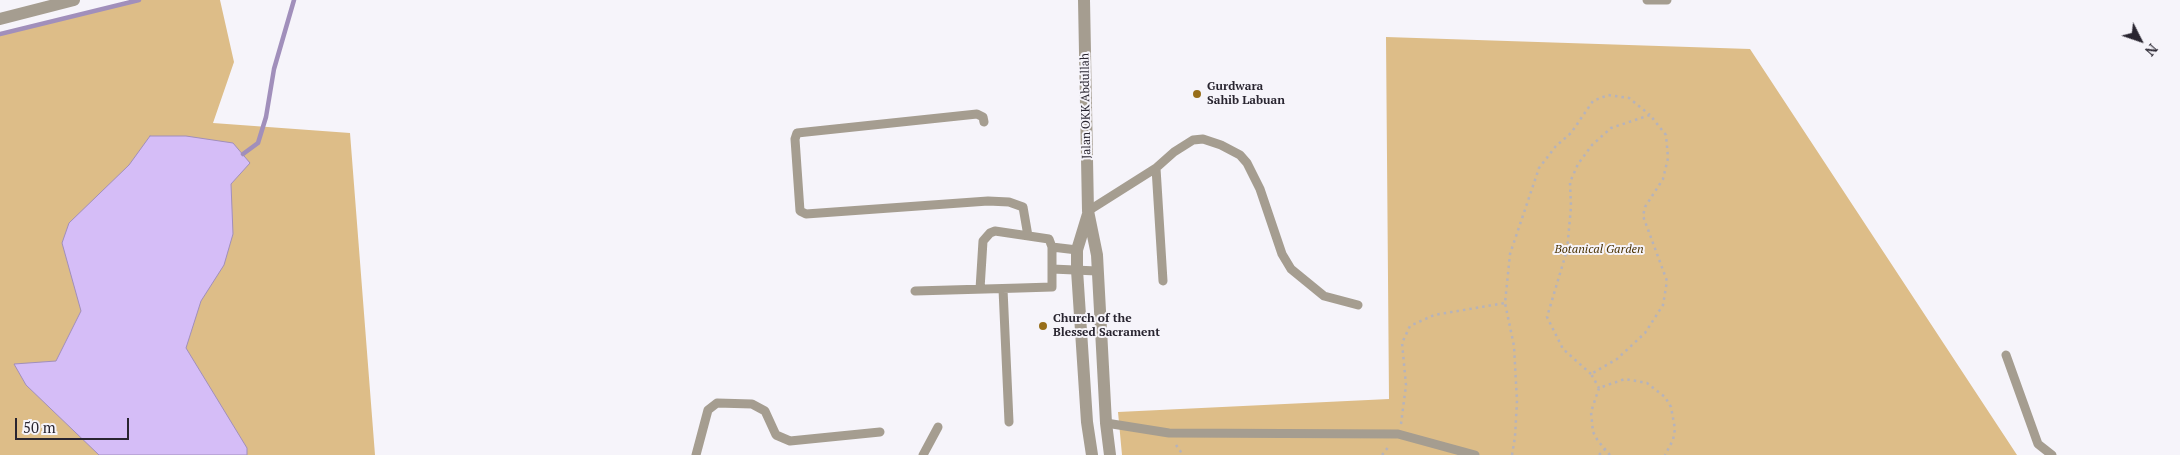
<!DOCTYPE html>
<style>
body{margin:0}
#map{position:relative;width:2180px;height:455px;overflow:hidden;background:#f6f4fa;font-family:"PT Serif",serif}
canvas{display:block}
.north{position:absolute;left:2115px;top:15px;width:50px;height:50px;-webkit-text-stroke:4px #f6f4fa;paint-order:stroke;rotate:131deg;font-size:14px;font-weight:700;line-height:20px;text-align:center;color:#292530}
.north::after{content:'';display:block;margin:auto;width:18px;height:22px;background:#292530;clip-path:polygon(50% 0,100% 100%,50% 72%,0 100%)}
.scale{position:absolute;left:15px;top:418px;width:114px;height:22px;box-sizing:border-box;border:2px solid #292530;border-top:0;padding-left:6px;font-size:15px;line-height:18px;white-space:nowrap;color:#292530;-webkit-text-stroke:4px #f6f4fa;paint-order:stroke}
</style>
<div id="map">
<canvas width="2180" height="455"></canvas>
<div class="north">N</div>
<div class="scale">50 m</div>
</div>
<script>
const ctx = document.querySelector('canvas').getContext('2d');
ctx.lineJoin = 'round';
function fill(path, color) {
  ctx.fillStyle = color;
  ctx.fill(path, 'evenodd');
}
function shape(rows) {
  const path = new Path2D();
  for (const r of rows) {
    path.moveTo(r[0], r[1]);
    for (let i = 2; i < r.length; i += 2) path.lineTo(r[i], r[i + 1]);
  }
  return path;
}
function stroke(path, color, width, dash) {
  ctx.strokeStyle = color;
  ctx.lineWidth = width;
  ctx.lineCap = dash ? 'butt' : 'round';
  ctx.setLineDash(dash || []);
  ctx.stroke(path);
}
function write(font, color, halo, rows, align = 'center') {
  ctx.font = font + ' "PT Serif",serif';
  ctx.lineWidth = 4;
  ctx.setLineDash([]);
  ctx.textBaseline = 'middle';
  ctx.strokeStyle = halo;
  ctx.fillStyle = color;
  for (const [text, x, y, turn = 0] of rows) {
    ctx.save();
    ctx.translate(x, y);
    ctx.rotate((+turn || 0) * Math.PI / 180);
    ctx.textAlign = isNaN(turn) ? turn : align;
    if (halo) ctx.strokeText(text, 0, 0);
    ctx.fillText(text, 0, 0);
    ctx.restore();
  }
}
fill(shape([
 [140,0,220,0,234,62,213,123,350,133,375,455,0,455,0,34],
 [1386,37,1750,49,2017,455,1122,455,1118,412,1389,399]
]), '#ddbd88');
const water = shape([
 [150,136,186,136,233,143,250,163,231,184,233,234,224,265,201,301,186,348,247,448,247,455,99,455,26,385,14,364,56,361,81,311,62,243,69,223,129,165,150,136]
]);
fill(water, '#d5bdf7');
stroke(water, '#a18fbb', 1);
stroke(shape([
 [0,34,139,0],
 [243,154,258,143,266,117,274,69,294,0]
]), '#a18fbb', 4.5);
stroke(shape([
 [1591,374,1563,349,1547,317,1567,250,1571,207,1570,182,1578,164,1592,145,1611,128,1650,115,1666,135,1668,158,1663,179,1645,207,1643,216,1667,281,1663,305,1645,333,1617,359,1591,374,1599,388],
 [1401,424,1406,385,1402,343,1410,326,1434,315,1505,303],
 [1176,445,1183,455],
 [1382,455,1389,446],
 [1512,455,1515,437,1517,401,1514,346,1505,303,1510,254,1539,168,1556,146,1571,133,1593,101,1608,95,1629,98,1650,115],
 [1599,455,1604,450],
 [1610,455,1598,441,1593,432,1591,412,1599,388,1625,379,1647,383,1665,397,1671,407,1675,429,1673,440,1665,455]
]), '#b6b3bb', 2.5, [2.5, 4]);
stroke(shape([
 [1647,0,1667,0],
 [984,122,983,117,977,114,797,133,795,139,800,211,806,214,988,201,1009,202,1023,207,1028,236],
 [1156,168,1163,281],
 [1088,211,1156,168,1174,152,1193,140,1203,139,1221,145,1240,155,1247,163,1260,189,1282,254,1291,269,1324,296,1358,305],
 [1052,247,1077,250],
 [1052,269,1097,271],
 [1003,289,1009,422],
 [915,291,1020,288,1052,287,1052,247,1049,239,995,231,990,233,983,241,980,289],
 [2006,355,2038,444,2052,455],
 [1106,423,1169,433,1398,434,1475,455],
 [696,455,708,410,717,403,752,404,765,411,776,435,790,441,880,432],
 [923,455,938,427]
]), '#a59d90', 9);
stroke(shape([
 [1084,0,1088,211,1097,255,1106,423,1110,455],
 [0,19,74,0],
 [1088,214,1077,250,1077,270,1087,422,1092,455]
]), '#a59d90', 12);
for (const [x, y, r, color] of [
 [1197,94,5,"#976d19"],
 [1043,326,5,"#976d19"]
]) {
  const dot = new Path2D();
  dot.arc(x, y, r, 0, 2 * Math.PI);
  ctx.fillStyle = color;
  ctx.fill(dot);
  stroke(dot, '#f6f4fa', 2);
}
write('bold 12px', '#292530', '#f6f4fa', [
 ["Gurdwara",1207,87],
 ["Sahib Labuan",1207,101],
 ["Church of the",1053,319],
 ["Blessed Sacrament",1053,333]
], 'left');
write('12px', '#292530', '#f6f4fa', [
 ["Jalan OKK Abdullah",1086,106,-91]
]);
write('italic 12px', '#493101', '#f6f4fa', [
 ["Botanical Garden",1599,250]
]);
</script>
